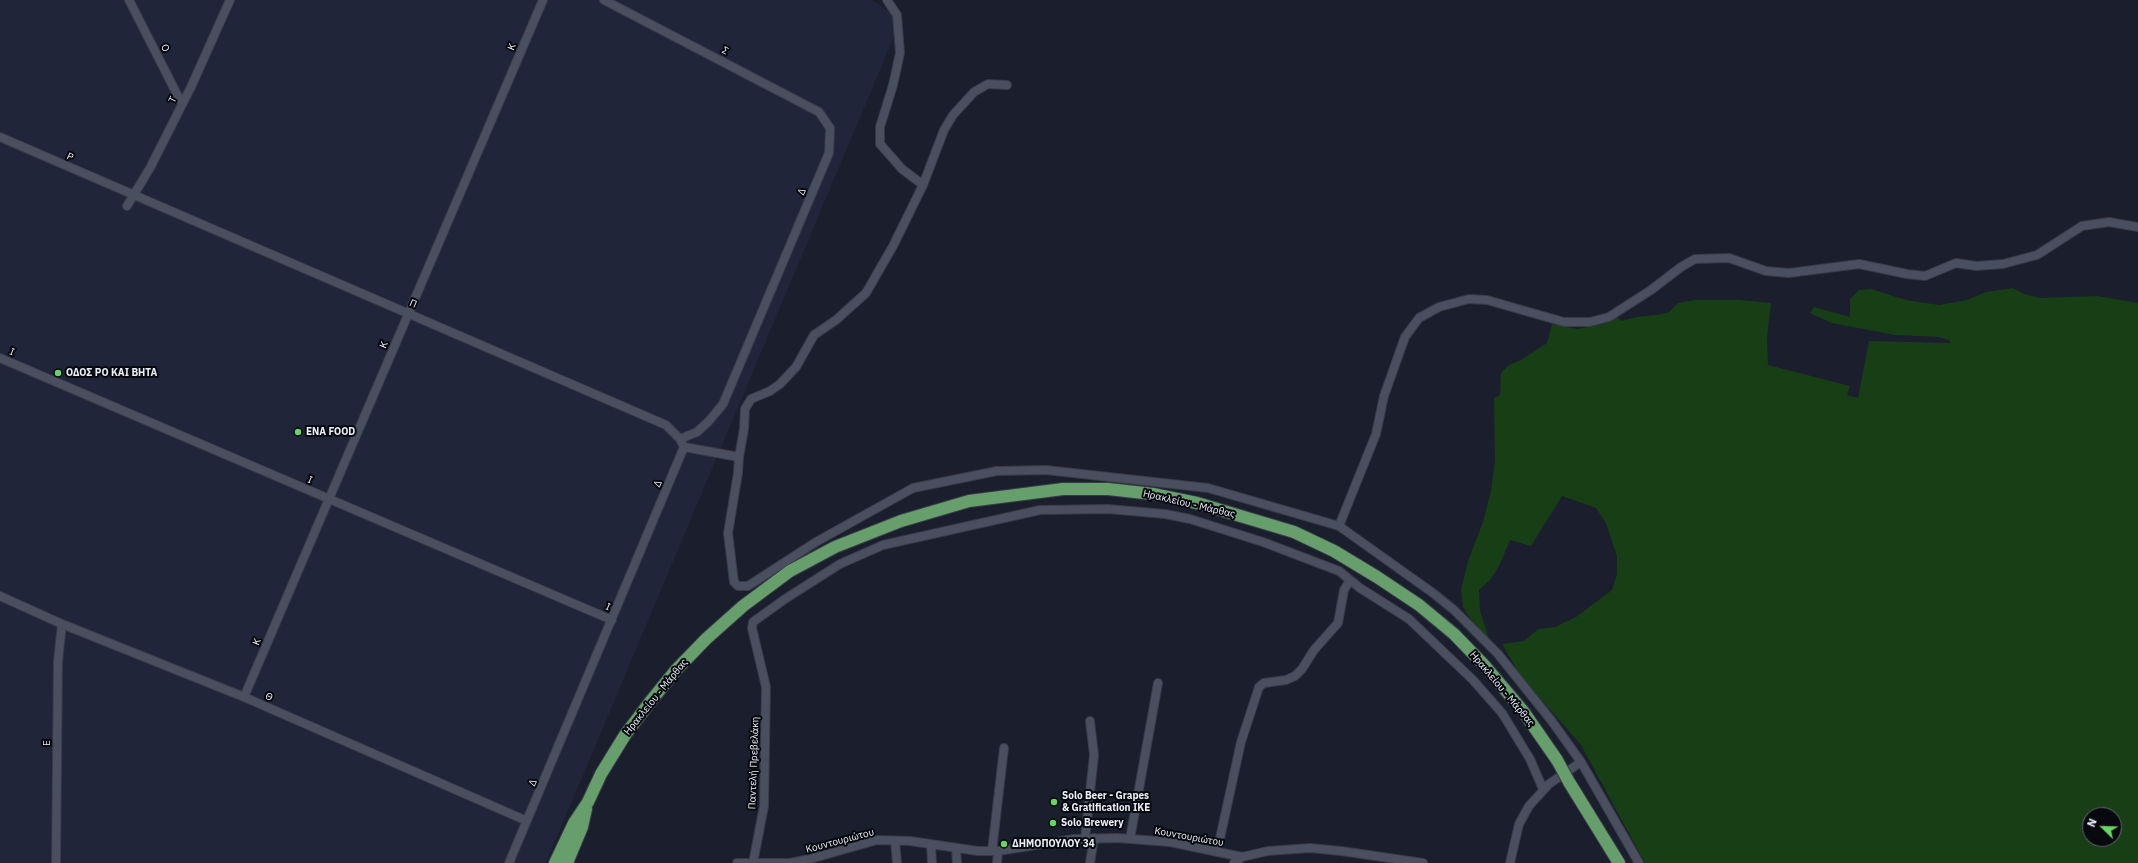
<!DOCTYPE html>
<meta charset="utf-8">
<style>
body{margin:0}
#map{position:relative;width:2138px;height:863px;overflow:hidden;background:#1a1e2d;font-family:"IBM Plex Sans",sans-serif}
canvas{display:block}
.north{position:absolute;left:2082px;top:807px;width:40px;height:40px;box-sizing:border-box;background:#07090f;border:1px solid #62656d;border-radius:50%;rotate:293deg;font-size:11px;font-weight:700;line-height:16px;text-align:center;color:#ebeef9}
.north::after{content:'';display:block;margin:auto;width:14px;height:18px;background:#69d464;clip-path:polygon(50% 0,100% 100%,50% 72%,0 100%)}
</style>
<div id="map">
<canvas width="2138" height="863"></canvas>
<div class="north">N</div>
</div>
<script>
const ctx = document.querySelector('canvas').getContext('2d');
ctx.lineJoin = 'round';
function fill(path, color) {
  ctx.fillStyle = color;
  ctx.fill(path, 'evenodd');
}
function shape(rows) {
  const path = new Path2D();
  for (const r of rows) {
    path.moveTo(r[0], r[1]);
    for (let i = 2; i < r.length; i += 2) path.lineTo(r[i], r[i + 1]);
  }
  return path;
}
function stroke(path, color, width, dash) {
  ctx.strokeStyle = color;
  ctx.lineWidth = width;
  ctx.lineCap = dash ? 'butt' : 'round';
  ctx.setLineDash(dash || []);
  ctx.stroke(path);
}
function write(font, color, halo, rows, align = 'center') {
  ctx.font = font + ' "IBM Plex Sans",sans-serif';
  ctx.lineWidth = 4;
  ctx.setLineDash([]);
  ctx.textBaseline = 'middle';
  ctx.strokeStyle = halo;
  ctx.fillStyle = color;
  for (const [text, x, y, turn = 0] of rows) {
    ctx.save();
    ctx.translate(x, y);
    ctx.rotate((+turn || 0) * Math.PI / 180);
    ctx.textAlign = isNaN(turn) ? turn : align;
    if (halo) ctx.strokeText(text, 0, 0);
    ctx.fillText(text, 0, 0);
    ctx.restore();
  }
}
fill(shape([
 [0,0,872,0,901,20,546,863,0,863]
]), '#20253a');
fill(shape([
 [2013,288,2024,294,2040,298,2097,296,2138,303,2138,863,1645,863,1581,745,1520,675,1502,644,1524,641,1538,629,1555,627,1576,617,1612,590,1617,574,1617,556,1606,523,1596,508,1562,496,1531,546,1510,540,1500,564,1491,579,1479,590,1480,611,1489,639,1473,623,1463,607,1461,590,1468,561,1483,522,1491,491,1495,461,1494,398,1500,395,1501,373,1509,365,1521,360,1547,343,1552,324,1577,329,1601,324,1617,317,1622,321,1636,317,1657,315,1669,312,1678,303,1694,300,1740,300,1771,303,1767,338,1768,365,1850,386,1847,395,1858,398,1869,341,1951,343,1949,340,1939,337,1895,335,1832,323,1810,313,1814,307,1850,317,1850,299,1859,290,1871,289,1906,300,1939,305,1967,300,1986,292],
 [2090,815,2114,815,2114,839,2090,839]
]), '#183e16');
const street = shape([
 [129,0,182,104],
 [887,0,897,15,900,53,893,85,880,127,880,144,902,169,923,185],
 [0,137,666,425,680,439],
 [127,206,150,168,191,87,230,0],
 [0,358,612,620],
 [684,447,739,457,744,429,745,409,751,399,770,391,780,384,796,367,814,335,836,320,866,293,893,246,923,185,944,130,953,115,974,92,988,84,1007,85],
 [739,457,738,473,728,533,734,582,738,586,748,586,816,542,913,488,997,471,1046,470,1208,488,1339,526,1433,593,1454,610,1498,654,1551,720,1581,762,1639,863],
 [1339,526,1376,434,1384,396,1405,337,1419,318,1439,307,1469,299,1487,300,1564,322,1590,322,1609,317,1651,290,1681,267,1695,259,1729,258,1766,271,1789,273,1859,264,1907,274,1925,276,1956,263,1976,266,2003,264,2037,255,2082,226,2109,222,2138,227],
 [0,596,62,624,244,697,527,821],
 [244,697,543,0],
 [1085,839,1094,755,1090,721],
 [1130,839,1158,683],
 [895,841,897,863],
 [931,845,932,863],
 [956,848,957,863],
 [992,851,1004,748],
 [1217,852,1241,742,1259,687,1264,683,1286,680,1295,676,1302,669,1314,650,1338,623,1344,590,1350,580],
 [56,863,58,661,62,624],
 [509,863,684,447,680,439,697,432,709,421,723,404,829,153,830,128,819,112,604,0],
 [737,863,790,863,810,859,877,840,910,841,978,851,998,851,1074,839,1117,838,1170,842,1242,857,1268,851,1310,848,1341,851,1423,863],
 [753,863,764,806,766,687,752,628,753,622,785,599,840,564,883,545,1040,510,1108,509,1165,514,1190,519,1263,542,1339,571,1360,588,1409,619,1473,680,1502,713,1530,759,1543,789],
 [997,863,998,851],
 [1090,863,1094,838],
 [1234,863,1242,857],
 [1510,863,1519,824,1529,806,1549,784,1581,762]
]);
const primary = shape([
 [1569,782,1619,863],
 [555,863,574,823,588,802,601,774,625,735,650,702,676,670,706,639,743,606,790,571,835,547,901,521,969,501,1063,489,1108,489,1153,494,1197,503,1294,532,1334,551,1377,577,1419,605,1454,634,1485,666,1523,711,1557,760],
 [567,863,582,827,586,809]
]);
stroke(street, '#383b47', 10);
stroke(primary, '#383b47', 14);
stroke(street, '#4a4f60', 8);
stroke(primary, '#669f6b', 12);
const primaryBridge = shape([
 [1557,760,1569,782]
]);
stroke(primaryBridge, '#383b47', 14, []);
stroke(primaryBridge, '#669f6b', 12);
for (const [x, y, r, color] of [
 [58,373,4,"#69d464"],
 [298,432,4,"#69d464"],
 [1054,802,4,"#69d464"],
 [1053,823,4,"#69d464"],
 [1004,844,4,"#69d464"]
]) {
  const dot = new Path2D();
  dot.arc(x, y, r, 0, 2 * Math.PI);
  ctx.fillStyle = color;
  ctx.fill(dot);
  stroke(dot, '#07090f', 1.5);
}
write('10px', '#ebeef9', '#07090f', [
 ["Κ",512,47,-67],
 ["Ο",165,48,63],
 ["Σ",725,51,27],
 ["Τ",173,100,-63],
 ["Ρ",70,157,24],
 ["Δ",802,192,-67],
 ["Π",413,304,23],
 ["Κ",384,345,-67],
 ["Ι",12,352,23],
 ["Ι",310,480,23],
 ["Δ",658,484,-67],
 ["Ηρακλείου - Μάρθας",1189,504,13],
 ["Ι",608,607,23],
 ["Κ",257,642,-67],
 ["Ηρακλείου - Μάρθας",1502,689,50],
 ["Θ",269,697,24],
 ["Ηρακλείου - Μάρθας",656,697,-51],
 ["Ε",47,743,-90],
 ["Παντελή Πρεβελάκη",754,763,-88],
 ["Δ",533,783,-67],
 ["Κουντουριώτου",1189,837,10],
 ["Κουντουριώτου",840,841,-15]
]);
write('bold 10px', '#ebeef9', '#07090f', [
 ["ΟΔΟΣ ΡΟ ΚΑΙ ΒΗΤΑ",66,373],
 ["ENA FOOD",306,432],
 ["Solo Beer - Grapes",1062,796],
 ["& Gratification IKE",1062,808],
 ["Solo Brewery",1061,823],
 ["ΔΗΜΟΠΟΥΛΟΥ 34",1012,844]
], 'left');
</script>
